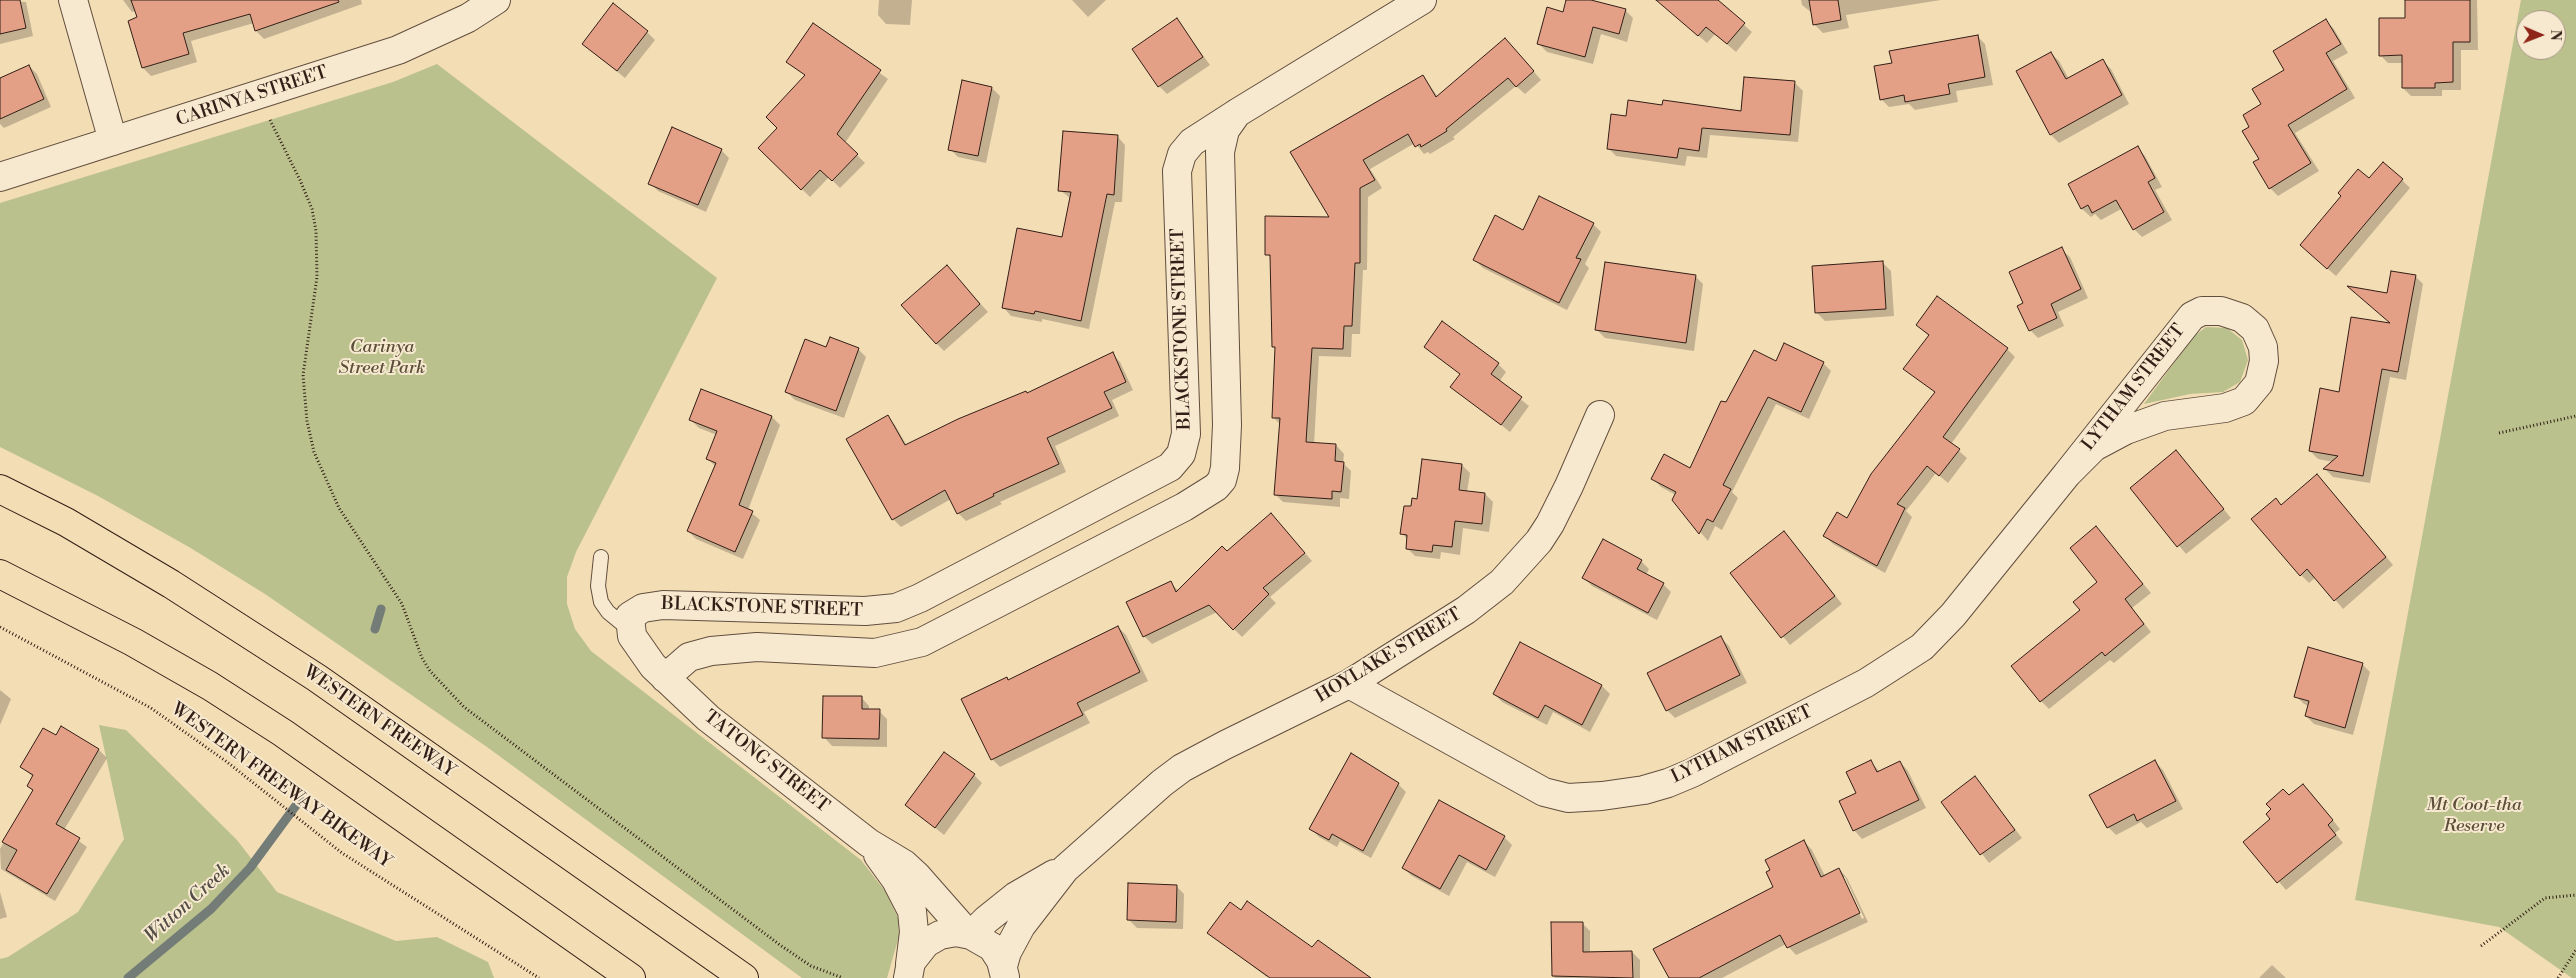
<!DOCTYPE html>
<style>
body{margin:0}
#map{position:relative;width:2576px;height:978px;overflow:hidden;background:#f3ddb5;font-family:"Libre Bodoni",serif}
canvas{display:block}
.north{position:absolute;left:2516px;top:10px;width:50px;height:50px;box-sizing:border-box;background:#f7e9cf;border:1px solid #a89885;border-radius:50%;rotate:91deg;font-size:14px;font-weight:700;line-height:20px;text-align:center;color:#321e16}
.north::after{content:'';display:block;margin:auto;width:18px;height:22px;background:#8f2418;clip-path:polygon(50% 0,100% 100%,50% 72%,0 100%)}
</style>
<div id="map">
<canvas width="2576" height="978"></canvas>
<div class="north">N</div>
</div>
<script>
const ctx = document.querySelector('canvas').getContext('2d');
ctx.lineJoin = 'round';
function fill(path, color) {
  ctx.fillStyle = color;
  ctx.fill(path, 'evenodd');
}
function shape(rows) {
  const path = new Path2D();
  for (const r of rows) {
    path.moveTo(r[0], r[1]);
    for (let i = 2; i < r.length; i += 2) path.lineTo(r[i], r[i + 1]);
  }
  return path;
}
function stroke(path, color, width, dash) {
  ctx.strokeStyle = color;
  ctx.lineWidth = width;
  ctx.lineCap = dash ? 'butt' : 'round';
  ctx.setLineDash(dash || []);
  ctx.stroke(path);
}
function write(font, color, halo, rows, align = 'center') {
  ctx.font = font + ' "Libre Bodoni",serif';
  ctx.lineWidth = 4;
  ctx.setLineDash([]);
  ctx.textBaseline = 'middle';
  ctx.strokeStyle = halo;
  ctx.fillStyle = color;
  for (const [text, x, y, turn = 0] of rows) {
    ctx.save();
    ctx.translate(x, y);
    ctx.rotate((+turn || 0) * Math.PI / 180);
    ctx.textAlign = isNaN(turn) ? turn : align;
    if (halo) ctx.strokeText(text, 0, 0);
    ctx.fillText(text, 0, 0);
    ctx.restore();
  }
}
fill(shape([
 [2521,0,2576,0,2576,978,2572,978,2499,927,2355,900],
 [2526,20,2556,20,2556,50,2526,50],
 [437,64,717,278,576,552,567,577,567,604,575,629,591,651,861,860,885,891,898,918,899,936,887,978,802,978,487,747,265,594,189,547,98,496,0,447,0,203,393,82],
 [2206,327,2227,328,2242,340,2248,360,2240,382,2223,392,2190,394,2144,404,2193,337],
 [99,725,126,730,237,840,277,892,396,941,437,937,488,962,494,978,0,978,0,959,8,957,78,912,124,839]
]), '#bac18d');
fill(shape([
 [0,0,26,2,33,36,0,44],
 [123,0,361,0,362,4,264,39,256,31,254,23,191,41,197,62,151,76,143,68,129,22,139,18,136,11,132,12],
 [879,0,912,0,910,25,886,24,878,15],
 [1072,0,1106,0,1088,17],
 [1568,0,1587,0,1625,10,1633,18,1627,42,1601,34,1593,64,1547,52,1539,44,1564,13],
 [1657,0,1716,0,1752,32,1736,52,1715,34,1707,43],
 [1801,0,1941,0,1846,15,1849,28,1823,33,1815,25,1812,13,1802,5],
 [2406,0,2477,0,2478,50,2461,50,2461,90,2442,90,2442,96,2411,96,2403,88,2403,63,2388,63,2380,55,2406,19],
 [1177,20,1210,65,1167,94,1159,86],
 [2326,21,2334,29,2348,53,2333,61,2355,98,2295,133,2319,171,2278,196,2270,188,2251,127,2286,70],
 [813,25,888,79,845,143,865,163,840,188,829,177,810,197,760,148,779,128,806,76,788,62],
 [647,32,655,40,625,78,583,44],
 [1977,36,1985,44,1993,85,1956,91,1958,102,1915,110,1909,104,1889,107,1881,99,1893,64],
 [1513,47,1541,80,1525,94,1516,86,1453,137,1455,139,1430,154,1428,152,1424,154,1415,143,1370,169,1382,188,1368,197,1367,270,1363,270,1360,334,1352,334,1351,357,1319,356,1314,444,1336,445,1344,454,1343,463,1351,471,1349,499,1340,498,1340,507,1283,502,1275,494,1280,424,1273,417,1276,350,1273,346,1272,259,1267,254,1331,218,1292,152,1423,76,1438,97],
 [2051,53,2059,61,2069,79,2103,61,2111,69,2129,104,2059,143,2051,135,2018,71],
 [29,66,37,74,51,107,4,128,0,124,0,79],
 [1795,83,1803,91,1798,142,1710,135,1707,158,1687,156,1685,166,1616,156,1608,148,1627,117,1663,106,1742,112],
 [992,88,1000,96,986,163,958,157,950,149],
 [1117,136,1125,145,1122,202,1115,202,1089,329,1042,319,1042,322,1011,316,1003,307,1063,239,1071,199,1060,190],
 [2137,148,2145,156,2162,187,2155,190,2172,220,2142,237,2134,229,2123,208,2101,220,2095,214,2091,217,2082,209,2070,185],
 [721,150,729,158,706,212,658,191,650,183],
 [2369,180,2402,180,2410,188,2336,276,2309,253],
 [1593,224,1601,232,1585,264,1589,268,1567,310,1483,268,1475,260,1523,231],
 [2061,249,2070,257,2088,298,2058,312,2064,326,2038,338,2030,330,2025,303],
 [1883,263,1891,271,1894,316,1825,321,1817,313],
 [955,275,988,312,944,351,936,343],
 [1695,276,1703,284,1694,351,1605,338,1597,330],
 [2415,276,2423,284,2406,380,2390,377,2370,483,2333,477,2325,469,2333,462,2318,459,2310,451,2340,393,2392,324,2388,294],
 [1917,325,2007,349,2015,357,1951,444,1967,458,1948,483,1936,473,1906,511,1912,517,1885,573,1833,544,1825,536,1848,519,1936,393,1905,369,1929,336],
 [1425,347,1498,364,1506,372,1499,382,1529,406,1510,432,1452,387,1461,375],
 [858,349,866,357,844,418,795,400,786,391],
 [1112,354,1120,362,1133,390,1112,400,1119,416,1055,446,1066,472,1000,502,1002,504,966,521,958,513,951,499,901,527,893,519,887,417,895,425,907,446,1028,394],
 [1777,363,1823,363,1831,371,1809,419,1776,404,1732,492,1738,498,1722,530,1715,526,1708,541,1673,500,1676,495,1661,487,1653,479,1691,470,1727,404],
 [702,390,772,417,780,425,748,510,760,520,743,559,696,539,688,531,716,467,708,459,717,435,699,428,691,420],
 [2176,452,2231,518,2186,554,2132,488],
 [1462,465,1470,473,1467,492,1485,494,1493,502,1489,532,1463,528,1460,555,1441,552,1440,559,1415,556,1407,548,1408,540,1402,533,1412,508],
 [2325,484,2393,565,2343,609,2316,577,2309,583,2301,575,2276,500,2282,506],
 [1279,523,1312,561,1270,597,1276,603,1242,637,1217,612,1152,644,1144,636,1170,583,1179,591,1227,553],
 [2096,528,2151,593,2132,608,2151,632,2114,663,2110,660,2049,709,2041,701,2081,610,2099,582],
 [1792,541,1842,604,1790,645,1732,574],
 [1641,561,1649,569,1646,575,1663,584,1671,592,1657,620,1592,586,1584,578],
 [1118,627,1126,635,1148,681,1084,712,1090,723,1000,767,992,759,1006,678,1009,681],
 [1721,638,1729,646,1747,683,1675,718,1667,710],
 [2362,664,2370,672,2353,735,2314,724,2306,716,2309,706,2304,704,2296,696],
 [1602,686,1610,694,1590,732,1553,712,1547,725,1502,702,1494,694],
 [0,690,11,699,0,725],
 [861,697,869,706,869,711,879,711,887,719,887,747,832,746,824,737],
 [62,728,99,750,107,758,64,830,87,847,55,901,1,869,0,849,33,791,28,786,33,777,22,767,56,737],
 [1351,755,1398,784,1406,792,1371,858,1340,841,1337,847,1319,837,1311,829],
 [1871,762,1880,772,1900,762,1908,771,1926,808,1862,839,1854,830,1858,794],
 [2155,762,2163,770,2183,809,2147,828,2141,822,2116,835,2108,827],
 [974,775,982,783,944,835,907,805],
 [1975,778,2022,838,1989,863,1942,802],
 [2311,793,2340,829,2335,833,2343,843,2286,890,2245,842,2272,820,2289,796],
 [1504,837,1512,845,1495,877,1467,862,1449,896,1412,876,1403,868],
 [1804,841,1812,850,1825,876,1839,869,1847,878,1868,922,1796,955,1786,944,1722,978,1670,978,1775,888],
 [1842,877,1845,877,1864,918,1862,919],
 [1176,886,1184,894,1183,929,1137,928,1129,920],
 [0,892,7,917,0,919],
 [1248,903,1313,949,1318,942,1366,978,1288,978,1273,968,1267,977,1209,933,1230,904,1242,912],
 [1582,923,1590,931,1590,953,1632,952,1640,960,1640,978,1555,978,1553,976],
 [2272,965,2286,978,2259,978]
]), '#0003');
stroke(shape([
 [375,629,381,609],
 [128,978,211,909,250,868,300,800]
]), '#737c76', 9);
const building = shape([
 [0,0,20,0,26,28,0,34,0,0],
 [131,0,338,0,339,2,255,31,250,14,183,33,189,54,142,68,128,21,137,17,131,0],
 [1566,0,1591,0,1626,9,1619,34,1593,27,1585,57,1537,44,1547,7,1563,12,1566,0],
 [1656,0,1718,0,1745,23,1727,44,1706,27,1698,36,1656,0],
 [1809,0,1838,0,1841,20,1813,25,1809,0],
 [2405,0,2470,0,2470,42,2453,42,2453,82,2435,83,2435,88,2402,88,2402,55,2379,56,2379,18,2405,18,2405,0],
 [613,3,648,31,617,71,582,44,613,3],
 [1177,18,1203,57,1158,87,1132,49,1177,18],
 [2326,19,2341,44,2326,53,2347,89,2288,125,2311,163,2269,189,2253,162,2259,159,2242,131,2249,127,2243,115,2261,104,2252,89,2284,70,2273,51,2326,19],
 [813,23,881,70,837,134,858,154,832,181,820,170,801,190,758,148,777,128,766,117,805,75,786,62,813,23],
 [1978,35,1985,77,1948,84,1950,94,1905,102,1904,95,1880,100,1874,66,1892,63,1889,51,1978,35],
 [1505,38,1534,71,1516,87,1508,78,1446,129,1447,131,1421,147,1420,144,1415,147,1408,134,1363,160,1375,180,1360,188,1360,263,1355,263,1352,326,1344,326,1343,349,1312,348,1306,442,1336,444,1335,461,1344,462,1341,492,1332,491,1332,499,1274,495,1280,418,1272,418,1275,347,1272,347,1270,255,1265,255,1265,216,1329,217,1290,152,1423,75,1436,97,1505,38],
 [2051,52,2066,79,2103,59,2122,95,2050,135,2016,71,2051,52],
 [29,65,44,99,0,119,0,78,29,65],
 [1744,77,1795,81,1790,135,1702,128,1699,151,1679,148,1677,158,1607,149,1611,114,1626,116,1628,100,1662,105,1663,100,1741,111,1744,77],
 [962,80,992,87,978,156,948,150,962,80],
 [672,127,722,149,698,205,648,184,672,127],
 [1063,131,1118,135,1114,195,1107,194,1081,321,1035,311,1034,314,1002,308,1017,228,1062,237,1071,192,1058,191,1063,131],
 [2138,146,2155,178,2148,182,2164,212,2133,230,2116,200,2092,213,2088,205,2081,209,2068,184,2138,146],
 [2383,162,2403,179,2327,269,2300,245,2341,196,2338,193,2358,169,2369,178,2383,162],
 [1539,196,1594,223,1576,258,1581,259,1559,303,1473,260,1495,215,1523,230,1539,196],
 [2062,247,2081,289,2051,304,2057,318,2029,331,2017,306,2023,303,2009,272,2062,247],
 [1883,261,1886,309,1815,313,1812,266,1883,261],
 [1605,262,1696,275,1686,343,1595,330,1605,262],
 [947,265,980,304,936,344,901,305,947,265],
 [2391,271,2416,275,2398,372,2382,369,2363,476,2323,469,2338,456,2309,451,2320,388,2339,392,2351,317,2390,323,2347,286,2387,293,2391,271],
 [1937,296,2008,348,1943,437,1960,449,1939,476,1927,466,1897,504,1905,508,1877,566,1823,536,1837,512,1847,518,1871,474,1935,392,1903,369,1929,335,1916,325,1937,296],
 [1442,321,1499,363,1491,374,1522,397,1501,425,1450,387,1460,374,1424,347,1442,321],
 [830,337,859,348,836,411,785,392,805,339,826,347,830,337],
 [1784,343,1824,362,1801,412,1768,397,1723,485,1731,489,1713,522,1707,519,1699,534,1672,500,1676,492,1651,479,1664,454,1690,468,1721,401,1726,402,1754,350,1776,361,1784,343],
 [1113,352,1126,382,1104,392,1112,408,1047,438,1059,464,993,494,994,496,957,514,945,490,892,520,846,439,888,415,905,445,958,419,1026,391,1027,393,1113,352],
 [701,389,772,416,739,505,753,511,735,552,687,531,716,463,706,459,717,431,689,420,701,389],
 [2176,450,2224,509,2177,547,2130,488,2176,450],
 [1422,459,1462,464,1459,490,1485,493,1482,524,1455,521,1452,547,1433,545,1432,552,1406,549,1407,535,1400,534,1404,506,1411,506,1412,498,1417,499,1422,459],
 [2317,474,2386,557,2334,601,2307,569,2300,576,2251,519,2276,498,2281,505,2317,474],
 [1271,513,1305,553,1263,588,1269,594,1233,630,1209,605,1143,637,1126,602,1171,581,1176,592,1222,546,1227,551,1271,513],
 [2096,526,2143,584,2125,599,2144,624,2105,656,2102,652,2040,702,2011,666,2080,610,2073,602,2097,582,2070,548,2096,526],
 [1784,531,1835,596,1781,638,1730,573,1784,531],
 [1603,539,1642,560,1637,569,1664,583,1648,613,1582,578,1603,539],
 [1118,626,1140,672,1077,703,1083,715,991,760,961,699,1007,677,1008,680,1118,626],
 [1721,636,1740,675,1666,711,1647,673,1721,636],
 [1520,642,1602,685,1582,725,1545,705,1538,718,1493,694,1520,642],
 [2308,647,2363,663,2345,728,2305,716,2309,701,2294,697,2308,647],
 [823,696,862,696,862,709,880,709,879,739,822,738,823,696],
 [61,726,99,749,56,824,80,838,47,894,6,870,17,850,2,842,33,790,27,786,33,775,20,767,43,728,56,735,61,726],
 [944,752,975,774,935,828,905,805,944,752],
 [1351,753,1399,783,1363,851,1332,834,1329,840,1309,829,1351,753],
 [1871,760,1877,772,1900,761,1919,800,1853,831,1839,801,1856,793,1846,772,1871,760],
 [2155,760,2176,801,2137,821,2134,814,2107,828,2089,795,2155,760],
 [1975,776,2015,830,1980,855,1941,802,1975,776],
 [2303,784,2333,820,2328,825,2336,835,2277,883,2243,842,2270,819,2266,814,2271,809,2266,804,2283,789,2289,795,2303,784],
 [1439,800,1505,836,1486,870,1459,855,1440,889,1402,868,1439,800],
 [1804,840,1821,877,1839,868,1860,913,1787,948,1780,935,1699,978,1669,978,1653,949,1773,887,1766,872,1770,870,1765,860,1804,840],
 [1128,883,1177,885,1176,922,1127,920,1128,883],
 [1247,901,1312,947,1318,940,1371,978,1270,978,1207,933,1230,902,1241,910,1247,901],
 [1551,922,1583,922,1583,952,1632,951,1633,978,1552,976,1551,922]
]);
fill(building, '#e4a086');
stroke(building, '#321e16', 1);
const service = shape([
 [601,557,598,586,601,602,608,612,630,630]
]);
const minor = shape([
 [73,0,113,141],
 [0,177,398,50,468,18,496,0],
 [665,678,689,657,711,651,757,647,875,653,922,642,1184,507,1216,487,1222,480,1225,468,1227,425,1220,152,1225,130,1237,113],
 [1349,684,1544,792,1568,798,1602,796,1644,790,1668,783,1692,773,1866,683,1922,647,1953,615,2067,474,2094,447,2126,430,2165,416,2225,408,2244,401,2259,383,2264,361,2263,347,2255,329,2242,318,2221,311,2202,311,2192,316,2067,474],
 [878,855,896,880,912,911,914,932,910,964],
 [968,934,916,875,904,864,869,843,708,718,653,666,632,636,630,616,643,608,663,605,865,611,896,608,920,598,1170,467,1181,454,1186,434,1177,171,1182,154,1192,142,1237,113,1422,0],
 [971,935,986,920,1016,896,1054,874],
 [1003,966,1007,952,1021,926,1065,869,1162,783,1182,768,1225,745,1349,684,1466,610,1502,582,1539,541,1550,524,1569,486,1600,415],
 [908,978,911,962,926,943,940,935,956,932,971,935,992,947,1001,961,1005,977]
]);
const motorway = shape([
 [0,489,66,522,171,584,317,678,744,978],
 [0,574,133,642,210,686,283,733,631,978]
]);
stroke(service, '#624e3e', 16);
stroke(minor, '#624e3e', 30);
stroke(motorway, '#321e16', 30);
stroke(shape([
 [270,120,300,180,312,209,316,231,317,277,303,375,307,421,314,452,339,508,402,604,422,658,430,671,464,707,780,945,811,966,843,978],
 [2499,433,2576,416],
 [0,627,151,708,227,762,342,853,539,978],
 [2481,946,2545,898,2576,895],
 [2558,978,2576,950]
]), '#321e16', 3, [1, 2.5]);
stroke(service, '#f7e9cf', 14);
stroke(minor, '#f7e9cf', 28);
stroke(motorway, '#f3ddb5', 28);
write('18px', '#321e16', '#f7e9cf', [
 ["CARINYA STREET",252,97,-18],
 ["BLACKSTONE STREET",1182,329,-92],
 ["LYTHAM STREET",2134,388,-52],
 ["BLACKSTONE STREET",762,608,2],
 ["HOYLAKE STREET",1389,656,-31],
 ["WESTERN FREEWAY",379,722,35],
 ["LYTHAM STREET",1742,745,-26],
 ["TATONG STREET",766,762,38],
 ["WESTERN FREEWAY BIKEWAY",281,786,36]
]);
write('italic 18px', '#5b4f3a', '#f7e9cf', [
 ["Carinya",382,348],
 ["Street Park",382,369],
 ["Mt Coot-tha",2474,806],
 ["Reserve",2474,827]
]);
write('italic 19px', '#524d46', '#f7e9cf', [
 ["Witton Creek",188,904,-42]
]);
</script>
